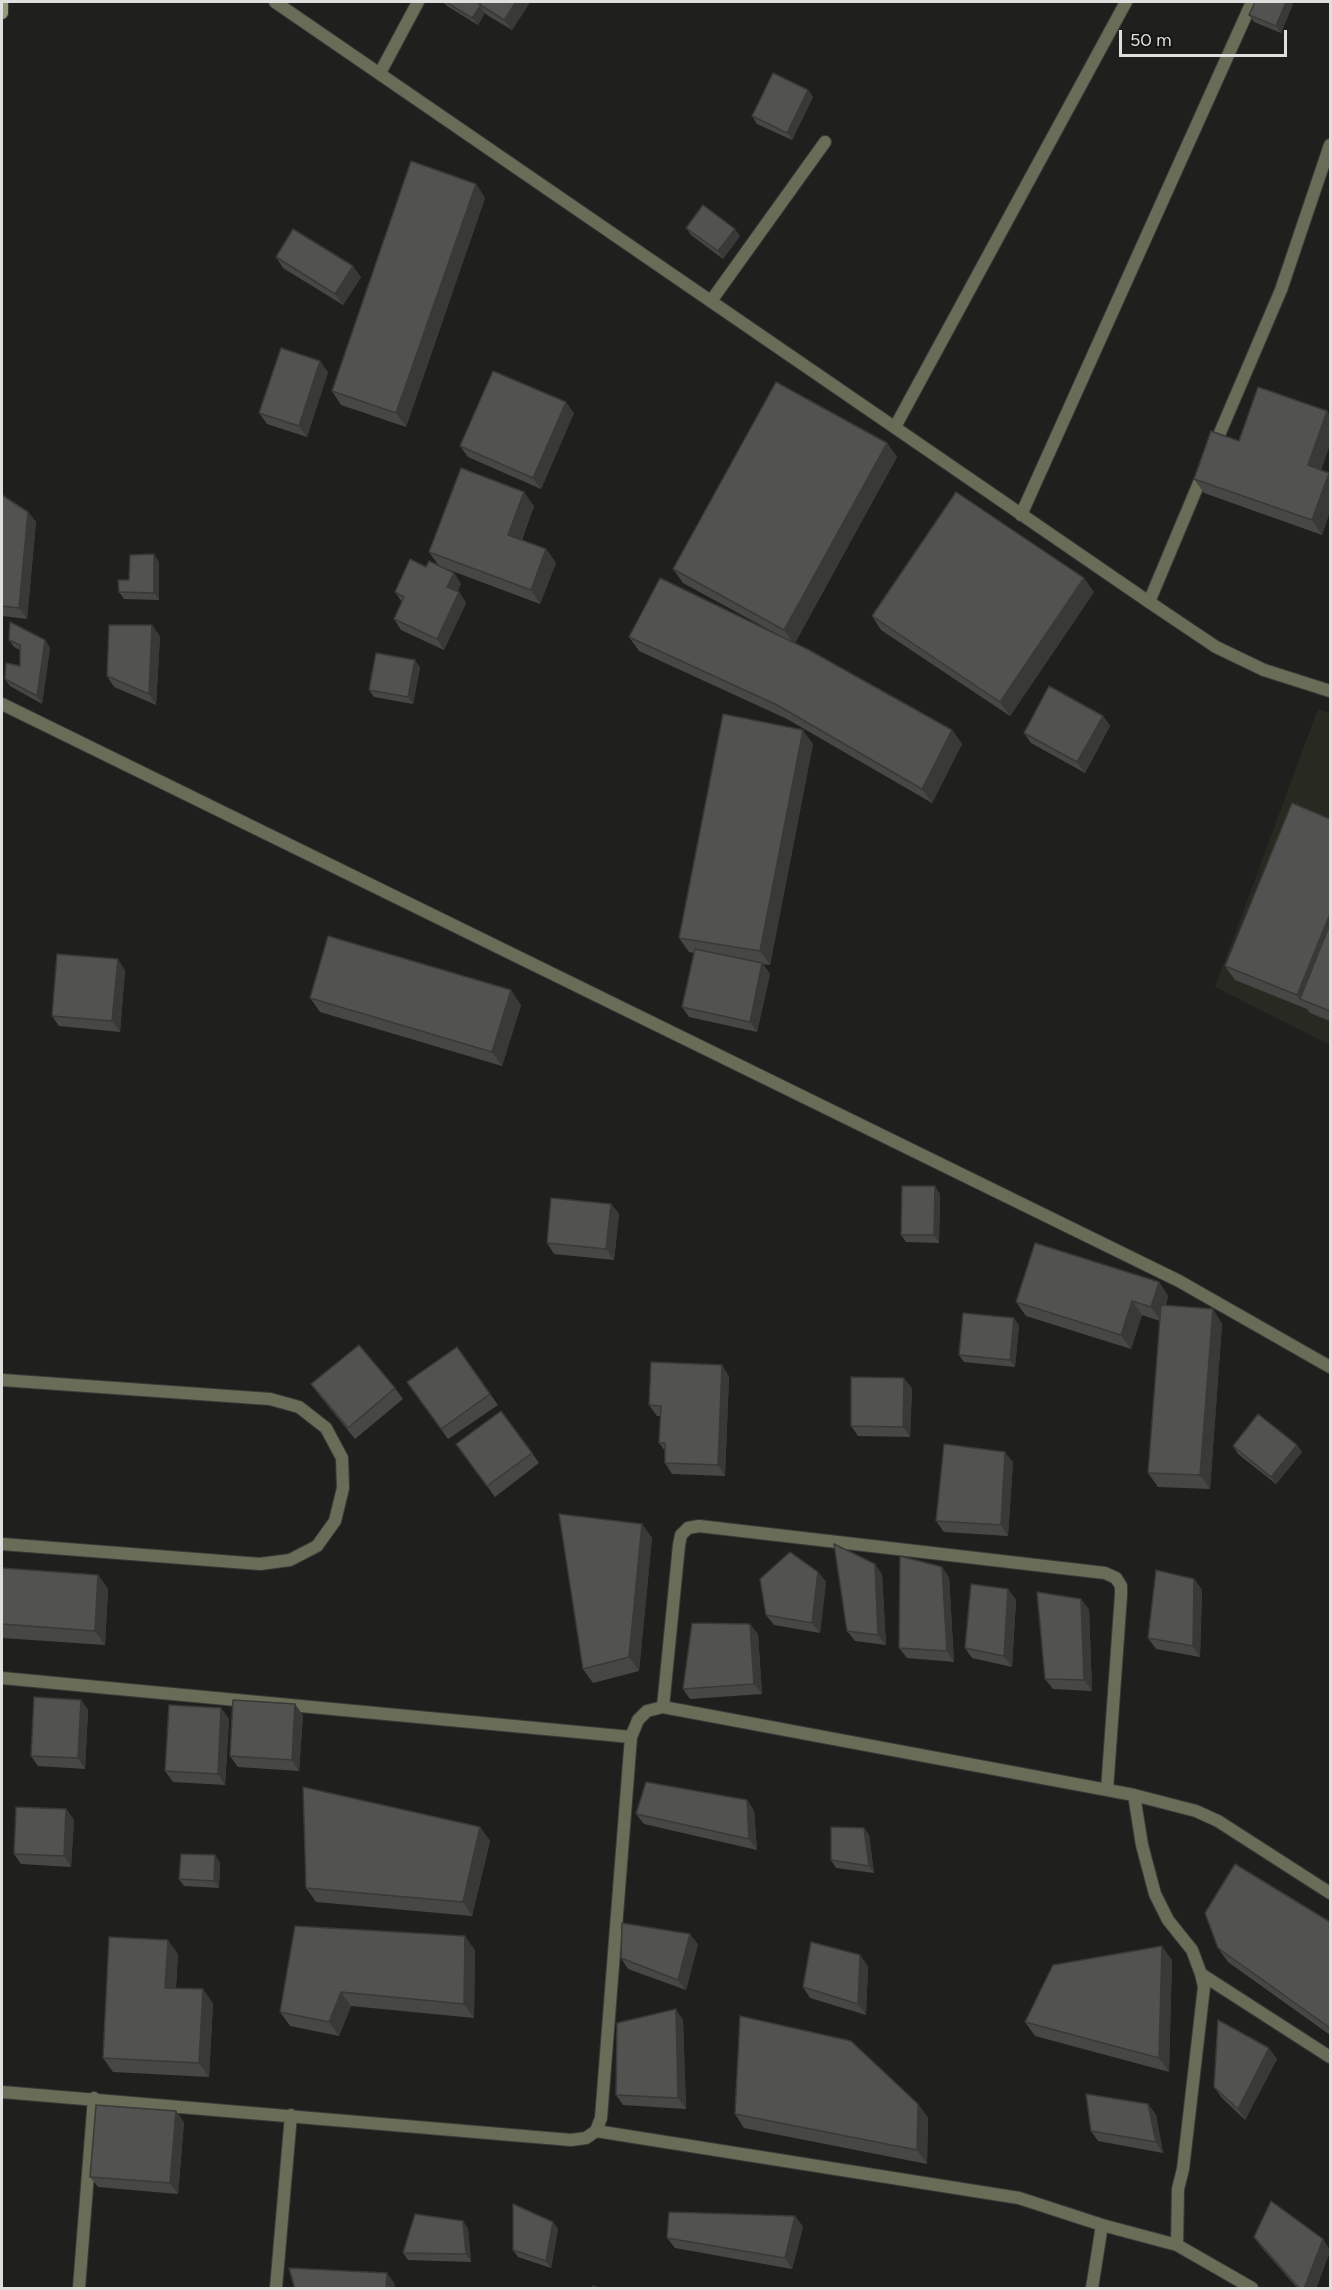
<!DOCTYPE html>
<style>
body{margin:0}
#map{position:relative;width:1332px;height:2290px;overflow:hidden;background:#1f201e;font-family:Figtree,sans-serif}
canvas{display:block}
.frame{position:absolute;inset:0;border:3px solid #dfdfdd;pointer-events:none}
.scale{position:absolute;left:1119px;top:30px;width:168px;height:27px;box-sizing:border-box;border:3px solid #dfdfdd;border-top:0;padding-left:8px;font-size:18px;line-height:21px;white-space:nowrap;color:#dfdfdd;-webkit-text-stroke:4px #161714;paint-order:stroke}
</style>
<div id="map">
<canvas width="1332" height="2290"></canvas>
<div class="frame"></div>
<div class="scale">50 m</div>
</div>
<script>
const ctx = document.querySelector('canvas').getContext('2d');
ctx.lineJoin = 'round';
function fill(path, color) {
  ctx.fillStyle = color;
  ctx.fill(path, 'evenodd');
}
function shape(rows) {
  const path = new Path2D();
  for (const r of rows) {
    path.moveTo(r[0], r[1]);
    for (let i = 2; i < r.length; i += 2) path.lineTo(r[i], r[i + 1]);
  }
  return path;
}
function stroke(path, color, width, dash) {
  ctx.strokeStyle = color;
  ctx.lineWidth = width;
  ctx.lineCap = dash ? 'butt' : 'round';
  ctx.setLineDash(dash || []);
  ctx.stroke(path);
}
fill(shape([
 [1318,709,1330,713,1330,1045,1215,987]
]), '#282921');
const minor = shape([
 [275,2,1149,602,1216,647,1264,670,1330,691],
 [380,73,418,2],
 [711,301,825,142],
 [895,427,1126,2],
 [1213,449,1281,290,1330,145],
 [1021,515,1252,2],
 [1149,602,1204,471],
 [2,704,1179,1281,1330,1367],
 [2,1380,270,1399,299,1407,326,1428,342,1458,343,1488,335,1521,317,1546,290,1560,260,1564,2,1544],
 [2,1678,631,1737],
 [663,1707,679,1545,681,1535,688,1528,699,1526,1105,1573,1116,1578,1121,1586,1121,1595,1107,1790],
 [1134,1795,1142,1845,1155,1894,1168,1920,1192,1950,1201,1974,1204,1987,1183,2169,1178,2189,1177,2245],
 [1201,1974,1330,2057],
 [2,2092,571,2140,586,2138,596,2131,601,2118,631,1737,638,1720,647,1711,663,1707,1134,1795,1196,1811,1218,1821,1330,1893],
 [596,2131,1019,2198,1102,2225,1177,2245,1252,2288],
 [79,2288,94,2098],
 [276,2288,291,2115],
 [1092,2288,1102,2225]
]);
const secondary = shape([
 [2,13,2,2]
]);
stroke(minor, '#3a3b39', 14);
stroke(secondary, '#3a3b39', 14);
stroke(minor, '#696d57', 12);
stroke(secondary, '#949a76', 12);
fill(shape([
 [443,2,530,2,512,30,487,15,485,13,478,25,447,6],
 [1293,4,1281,33,1254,22,1249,15],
 [808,90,813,97,792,140,757,124,752,116],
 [476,184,485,198,406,427,341,405,332,391],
 [686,228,740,236,723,259,691,235],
 [276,257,361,277,343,305,283,268],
 [328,372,307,437,267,424,259,413],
 [1327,411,1330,416,1330,444,1321,470,1329,473,1330,475,1330,511,1322,535,1204,493,1194,479,1239,441],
 [574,413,541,489,468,457,460,446],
 [887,443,897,457,795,643,952,730,962,744,932,803,787,719,639,651,629,637,773,632,683,583,673,569],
 [2,495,28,512,36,522,27,619,2,616],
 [534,506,522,540,546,549,556,563,540,604,439,566,429,552],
 [159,562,159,600,124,599,119,592,129,580],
 [426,567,454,573,461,584,457,592,459,592,466,603,444,650,401,630,394,619,402,602,395,592],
 [1094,592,1010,716,881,630,872,616],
 [160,636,156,705,114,687,107,676],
 [9,640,45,640,50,648,42,704,10,686,5,679,20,666,20,650,14,647],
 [420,667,413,704,374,697,369,690],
 [1103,716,1110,726,1085,773,1031,743,1024,733],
 [813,744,770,965,763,964,770,974,757,1032,689,1017,682,1007,694,953,689,952,679,938],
 [1330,819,1330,1021,1310,1013,1307,1009,1235,980,1225,966],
 [125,970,120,1032,59,1026,52,1016],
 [310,998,521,1005,502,1066,320,1012],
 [940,1194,939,1243,906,1242,901,1235],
 [611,1204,619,1214,614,1260,554,1254,547,1243],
 [1159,1282,1168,1296,1166,1305,1213,1309,1222,1324,1210,1489,1158,1487,1148,1473,1160,1321,1142,1315,1131,1349,1026,1316,1016,1302],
 [1019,1325,1015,1367,964,1362,959,1355],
 [457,1347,498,1405,448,1439,407,1382],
 [729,1376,725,1476,672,1474,665,1463,665,1451,659,1443,661,1416,657,1416,649,1405],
 [311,1384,395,1388,403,1399,355,1439,319,1395],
 [912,1388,910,1437,858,1436,851,1426],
 [1297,1445,1302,1452,1276,1484,1238,1454,1233,1446],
 [532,1453,539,1463,495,1497,464,1455],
 [1013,1462,1008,1536,944,1532,936,1521],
 [642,1524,652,1538,639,1671,593,1683,583,1669],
 [942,1567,949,1578,954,1662,907,1658,899,1648],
 [2,1568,98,1575,108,1589,105,1645,2,1638],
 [818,1572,826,1582,820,1633,774,1625,766,1615],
 [882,1574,886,1645,855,1641,847,1631],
 [1194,1579,1202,1590,1200,1657,1156,1649,1148,1638],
 [1008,1589,1016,1600,1012,1667,972,1658,965,1648],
 [1081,1599,1089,1610,1092,1691,1053,1689,1045,1679],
 [758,1634,762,1694,690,1699,683,1689],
 [81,1700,88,1710,85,1769,38,1766,31,1756],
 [221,1708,229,1719,225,1785,173,1782,165,1771],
 [303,1715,299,1771,238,1767,230,1756],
 [747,1800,754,1811,757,1850,644,1824,636,1814],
 [66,1809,74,1820,71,1867,21,1864,14,1854],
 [480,1827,490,1841,472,1916,316,1902,306,1888],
 [864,1828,869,1835,874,1873,836,1868,831,1860],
 [220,1862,219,1888,184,1886,179,1879],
 [1330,1922,1330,2035,1228,1962,1218,1948],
 [698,1944,686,1990,628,1969,621,1958],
 [475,1950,474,2018,351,2006,339,2036,290,2026,280,2012],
 [178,1954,176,1988,213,2003,209,2077,113,2072,103,2058],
 [1172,1960,1169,2072,1035,2036,1025,2022],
 [868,1966,866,2015,810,1998,803,1987],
 [683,2020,686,2109,623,2105,616,2095],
 [1277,2059,1245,2120,1222,2098,1214,2087],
 [918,2104,928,2118,927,2164,744,2128,735,2114],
 [1148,2104,1156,2115,1163,2153,1098,2141,1091,2131],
 [184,2122,178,2194,98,2187,90,2177],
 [795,2216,803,2227,792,2269,675,2248,667,2238],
 [463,2221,468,2229,471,2262,408,2260,403,2253],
 [553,2222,558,2229,551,2268,518,2257,513,2250],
 [1254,2237,1323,2239,1330,2251,1316,2289,1298,2289,1262,2248]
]), '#474745');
fill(shape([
 [516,2,530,2,512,30,504,20],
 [1286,2,1291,2,1293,4,1281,33,1276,26],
 [480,6,485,13,478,25,472,18],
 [808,90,813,97,792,140,787,133],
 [476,184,485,198,406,427,396,413],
 [735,229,740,236,723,259,718,251],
 [353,266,361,277,343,305,335,294],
 [320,361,328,372,307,437,299,426],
 [566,402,574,413,541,489,533,478],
 [1327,411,1330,416,1330,444,1318,479,1308,465],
 [887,443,897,457,794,644,784,630],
 [1329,473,1330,475,1330,511,1322,535,1312,520],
 [524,492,534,506,518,549,508,535],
 [28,512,36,522,27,619,19,608],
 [546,549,556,563,540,604,531,590],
 [154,554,159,562,159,600,154,593],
 [454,573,461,584,454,598,447,587],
 [1084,578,1094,592,1010,716,1000,702],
 [459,592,466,603,444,650,437,639],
 [152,625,160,636,156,705,149,694],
 [45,640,50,648,42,704,37,696],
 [415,660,420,667,413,704,408,697],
 [1103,716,1110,726,1085,773,1077,762],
 [803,730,813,744,770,965,760,951],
 [952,730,962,744,932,803,922,789],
 [1330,914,1330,952,1300,999,1307,1009,1297,995],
 [118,959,125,970,120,1032,112,1021],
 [762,963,770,974,757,1032,750,1022],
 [511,990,521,1005,502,1066,492,1052],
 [935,1186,940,1194,939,1243,934,1235],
 [611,1204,619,1214,614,1260,606,1249],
 [1159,1282,1168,1296,1161,1321,1151,1307],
 [1132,1301,1142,1315,1131,1349,1121,1335],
 [1213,1309,1222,1324,1210,1489,1200,1475],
 [1014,1318,1019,1325,1015,1367,1010,1360],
 [722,1365,729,1376,725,1476,718,1465],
 [904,1378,912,1388,910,1437,903,1427],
 [1297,1445,1302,1452,1276,1484,1271,1477],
 [1005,1452,1013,1462,1008,1536,1001,1525],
 [642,1524,652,1538,639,1671,629,1657],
 [875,1564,882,1574,886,1645,878,1635],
 [942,1567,949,1578,954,1662,947,1651],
 [818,1572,826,1582,820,1633,812,1623],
 [98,1575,108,1589,105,1645,95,1631],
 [1194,1579,1202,1590,1200,1657,1193,1646],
 [1008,1589,1016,1600,1012,1667,1004,1656],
 [1081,1599,1089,1610,1092,1691,1084,1680],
 [750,1624,758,1634,762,1694,754,1684],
 [81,1700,88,1710,85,1769,78,1758],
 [295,1704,303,1715,299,1771,292,1760],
 [221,1708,229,1719,225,1785,218,1774],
 [747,1800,754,1811,757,1850,749,1839],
 [66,1809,74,1820,71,1867,64,1856],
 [480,1827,490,1841,472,1916,463,1902],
 [864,1828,869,1835,874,1873,869,1866],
 [215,1855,220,1862,219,1888,214,1881],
 [690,1934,698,1944,686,1990,678,1980],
 [465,1936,475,1950,474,2018,464,2004],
 [168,1940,178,1954,175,2002,165,1988],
 [1162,1946,1172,1960,1169,2072,1159,2058],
 [860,1955,868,1966,866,2015,858,2004],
 [203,1989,213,2003,209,2077,199,2063],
 [341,1992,351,2006,339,2036,329,2022],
 [676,2009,683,2020,686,2109,678,2098],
 [1269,2048,1277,2059,1245,2120,1238,2109],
 [918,2104,928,2118,927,2164,917,2150],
 [1148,2104,1156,2115,1163,2153,1156,2142],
 [176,2111,184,2122,178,2194,170,2183],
 [795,2216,803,2227,792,2269,785,2258],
 [463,2221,468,2229,471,2262,466,2254],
 [553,2222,558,2229,551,2268,546,2261],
 [1323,2239,1330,2251,1316,2289,1304,2289],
 [387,2273,395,2284,394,2289,386,2289]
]), '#393938');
const building = shape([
 [446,2,481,2,479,4,481,5,472,18,446,2],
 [481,2,516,2,504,20,479,4,481,2],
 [1255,2,1286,2,1276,26,1249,15,1255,2],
 [773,73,808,90,787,133,752,116,773,73],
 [411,161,476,184,396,413,332,391,411,161],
 [703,205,735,229,718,251,686,228,703,205],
 [293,229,353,266,335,294,276,257,293,229],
 [281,348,320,361,299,426,259,413,281,348],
 [493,371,566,402,533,478,460,446,493,371],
 [776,382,887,443,784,630,673,569,776,382],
 [1258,387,1327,411,1308,465,1329,473,1312,520,1194,479,1211,431,1239,441,1258,387],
 [461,468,524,492,508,535,546,549,531,590,429,552,461,468],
 [956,492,1084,578,1000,702,872,616,956,492],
 [2,495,28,512,19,608,2,606,2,495],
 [154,554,154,593,119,592,118,580,129,580,130,555,154,554],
 [410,559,426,567,429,561,454,573,447,587,459,592,437,639,394,619,404,597,395,592,410,559],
 [660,578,809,650,952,730,922,789,777,705,629,637,660,578],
 [10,622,45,640,37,696,5,679,6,663,20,666,20,645,9,640,10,622],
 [109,625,152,625,149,694,107,676,109,625],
 [376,653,415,660,408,697,369,690,376,653],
 [1049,686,1103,716,1077,762,1024,733,1049,686],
 [723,714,803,730,760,951,679,938,723,714],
 [1292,803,1330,819,1330,914,1297,995,1225,966,1292,803],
 [1330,924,1330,1011,1300,999,1330,924],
 [328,936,511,990,492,1052,310,998,328,936],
 [695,949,762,963,750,1022,682,1007,695,949],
 [57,954,118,959,112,1021,52,1016,57,954],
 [902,1186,935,1186,934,1235,901,1235,902,1186],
 [551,1198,611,1204,606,1249,547,1243,551,1198],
 [1035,1243,1159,1282,1151,1307,1132,1301,1121,1335,1016,1302,1035,1243],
 [1161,1305,1213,1309,1200,1475,1148,1473,1161,1305],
 [963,1313,1014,1318,1010,1360,959,1355,963,1313],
 [359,1345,395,1388,348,1428,311,1384,359,1345],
 [457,1347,490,1394,441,1429,407,1382,457,1347],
 [651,1362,722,1365,718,1465,665,1463,665,1443,659,1443,661,1406,649,1405,651,1362],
 [851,1377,904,1378,903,1427,851,1426,851,1377],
 [501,1411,532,1453,487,1486,456,1444,501,1411],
 [1258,1414,1297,1445,1271,1477,1233,1446,1258,1414],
 [944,1444,1005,1452,1001,1525,936,1521,944,1444],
 [559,1514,642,1524,629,1657,583,1669,559,1514],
 [834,1544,875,1564,878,1635,847,1631,834,1544],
 [790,1552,818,1572,812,1623,766,1615,760,1579,790,1552],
 [900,1556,942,1567,947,1651,899,1648,900,1556],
 [2,1568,98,1575,95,1631,2,1624,2,1568],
 [1156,1570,1194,1579,1193,1646,1148,1638,1156,1570],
 [971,1584,1008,1589,1004,1656,965,1648,971,1584],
 [1037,1592,1081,1599,1084,1680,1045,1679,1037,1592],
 [692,1623,750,1624,754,1684,683,1689,692,1623],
 [34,1697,81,1700,78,1758,31,1756,34,1697],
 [233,1700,295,1704,292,1760,230,1756,233,1700],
 [169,1705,221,1708,218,1774,165,1771,169,1705],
 [646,1782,747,1800,749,1839,636,1814,646,1782],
 [303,1787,480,1827,463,1902,306,1888,303,1787],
 [16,1807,66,1809,64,1856,14,1854,16,1807],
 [831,1827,864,1828,869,1866,831,1860,831,1827],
 [181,1854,215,1855,214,1881,179,1879,181,1854],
 [1235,1864,1330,1922,1330,2028,1218,1948,1205,1913,1235,1864],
 [622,1923,690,1934,678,1980,621,1958,622,1923],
 [295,1926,465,1936,464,2004,341,1992,329,2022,280,2012,295,1926],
 [109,1937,168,1940,165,1988,203,1989,199,2063,103,2058,109,1937],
 [811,1942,860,1955,858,2004,803,1987,811,1942],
 [1162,1946,1159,2058,1025,2022,1053,1965,1162,1946],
 [676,2009,678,2098,616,2095,617,2023,676,2009],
 [740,2016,851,2041,918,2104,917,2150,735,2114,740,2016],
 [1218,2020,1269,2048,1238,2109,1214,2087,1218,2020],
 [1086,2094,1148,2104,1156,2142,1091,2131,1086,2094],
 [96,2105,176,2111,170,2183,90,2177,96,2105],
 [1271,2201,1323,2239,1304,2289,1300,2289,1254,2237,1271,2201],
 [513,2204,553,2222,546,2261,513,2250,513,2204],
 [669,2212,795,2216,785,2258,667,2238,669,2212],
 [415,2214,463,2221,466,2254,403,2253,415,2214],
 [289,2268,387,2273,386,2289,295,2289,289,2268],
 [593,2286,602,2289,593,2289,593,2286]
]);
fill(building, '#525250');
stroke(building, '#393938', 1.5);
</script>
